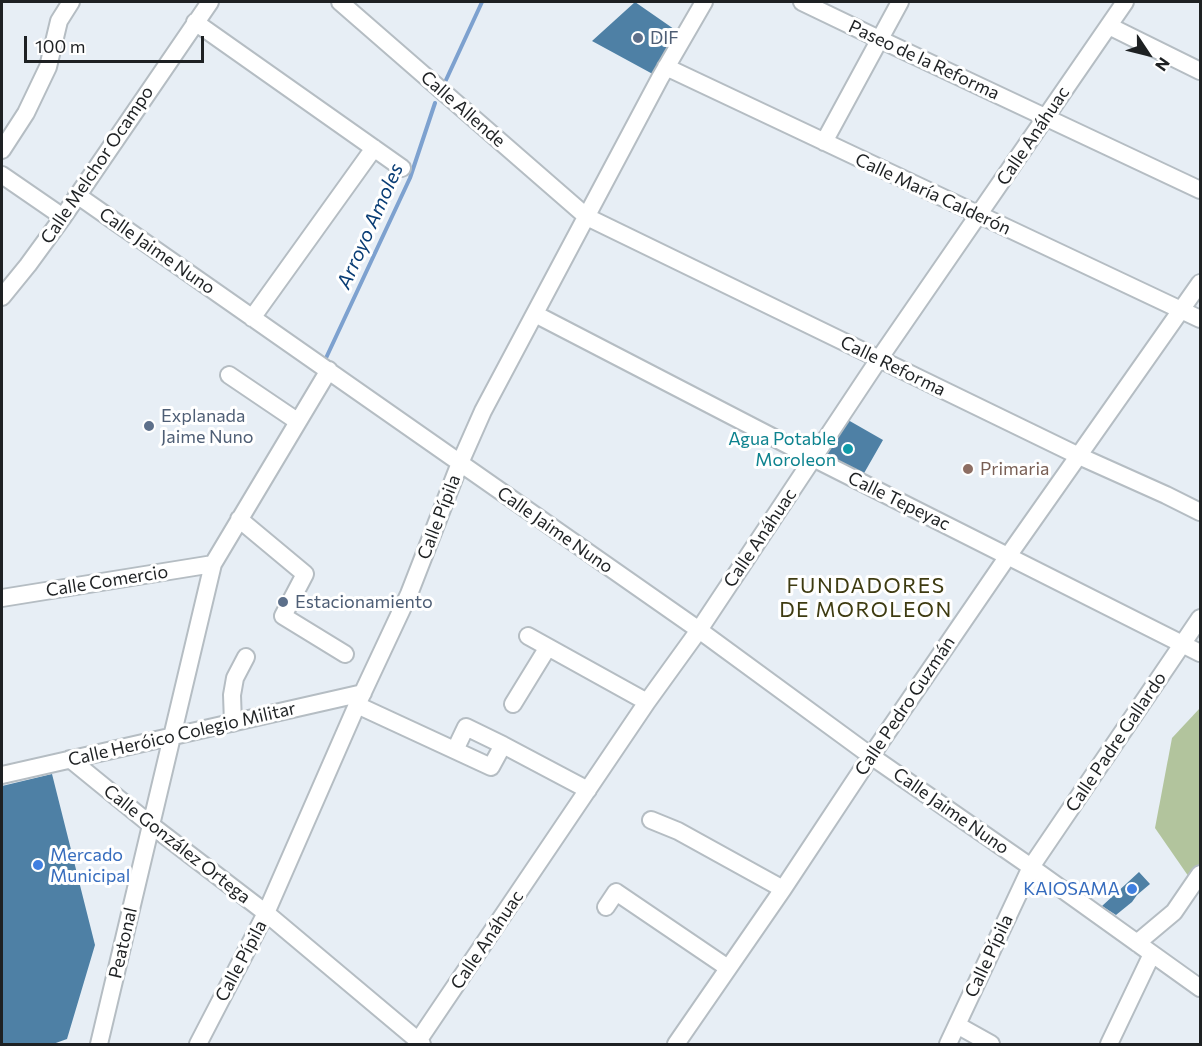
<!DOCTYPE html>
<meta charset="utf-8">
<style>
body{margin:0}
#map{position:relative;width:1202px;height:1046px;overflow:hidden;background:#e7eef5;font-family:Commissioner,sans-serif}
canvas{display:block}
.frame{position:absolute;inset:0;border:3px solid #1e2123;pointer-events:none}
.north{position:absolute;left:1118px;top:24px;width:60px;height:60px;-webkit-text-stroke:4px #fff;paint-order:stroke;rotate:125deg;font-size:16px;font-weight:700;line-height:24px;text-align:center;color:#1e2123}
.north::after{content:'';display:block;margin:auto;width:21px;height:27px;background:#1e2123;clip-path:polygon(50% 0,100% 100%,50% 72%,0 100%)}
.scale{position:absolute;left:24px;top:36px;width:180px;height:27px;box-sizing:border-box;border:3px solid #1e2123;border-top:0;padding-left:8px;font-size:18px;line-height:21px;white-space:nowrap;color:#1e2123;-webkit-text-stroke:4px #fff;paint-order:stroke}
</style>
<div id="map">
<canvas width="1202" height="1046"></canvas>
<div class="frame"></div>
<div class="north">N</div>
<div class="scale">100 m</div>
</div>
<script>
const ctx = document.querySelector('canvas').getContext('2d');
ctx.lineJoin = 'round';
function fill(path, color) {
  ctx.fillStyle = color;
  ctx.fill(path, 'evenodd');
}
function shape(rows) {
  const path = new Path2D();
  for (const r of rows) {
    path.moveTo(r[0], r[1]);
    for (let i = 2; i < r.length; i += 2) path.lineTo(r[i], r[i + 1]);
  }
  return path;
}
function stroke(path, color, width, dash) {
  ctx.strokeStyle = color;
  ctx.lineWidth = width;
  ctx.lineCap = dash ? 'butt' : 'round';
  ctx.setLineDash(dash || []);
  ctx.stroke(path);
}
function write(font, color, halo, rows, align = 'center') {
  ctx.font = font + ' Commissioner,sans-serif';
  ctx.lineWidth = 6;
  ctx.setLineDash([]);
  ctx.textBaseline = 'middle';
  ctx.strokeStyle = halo;
  ctx.fillStyle = color;
  for (const [text, x, y, turn = 0] of rows) {
    ctx.save();
    ctx.translate(x, y);
    ctx.rotate((+turn || 0) * Math.PI / 180);
    ctx.textAlign = isNaN(turn) ? turn : align;
    if (halo) ctx.strokeText(text, 0, 0);
    ctx.fillText(text, 0, 0);
    ctx.restore();
  }
}
fill(shape([
 [1200,708,1200,893,1155,828,1172,738]
]), '#b2c49d');
stroke(shape([
 [446,80,482,2],
 [326,358,410,178,435,103]
]), '#7da1cf', 4);
fill(shape([
 [635,2,684,36,660,78,592,41],
 [841,416,883,440,859,482,813,458],
 [52,774,95,945,67,1039,53,1044,2,1044,2,786],
 [1139,872,1150,884,1137,895,1132,902,1116,915,1102,906]
]), '#4e80a5');
const minor = shape([
 [340,2,587,217,1079,456,1166,495,1200,512],
 [802,2,879,39,1200,190],
 [195,22,402,168],
 [1109,26,1200,71],
 [666,67,1200,319],
 [824,142,900,2],
 [2,150,26,113,48,67,59,21,71,2],
 [2,175,63,217],
 [77,195,699,630,871,756,1031,867,1200,988],
 [2,297,28,265,63,217,210,2],
 [535,314,813,458,1200,653],
 [252,318,374,148],
 [229,375,297,421],
 [239,519,305,574,283,616,345,654],
 [2,598,213,564],
 [528,636,647,702],
 [513,704,548,647],
 [357,705,491,767,503,745,588,790],
 [233,723,232,695,235,678,246,657],
 [455,750,466,727,503,745],
 [70,759,151,825,266,913,422,1044],
 [2,775,363,693],
 [651,820,678,831,783,889],
 [606,907,616,892,728,968],
 [1137,943,1174,912,1200,874],
 [957,1025,991,1044],
 [99,1044,213,564,329,370],
 [198,1044,266,913,357,705,409,594,460,463,483,411,660,78,704,2],
 [416,1044,647,702,699,630,879,359,1125,2],
 [676,1044,783,889,871,756,1008,556,1200,283],
 [948,1044,1031,867,1200,618],
 [1109,1044,1152,954]
]);
stroke(minor, '#b5bdc3', 20);
stroke(minor, '#fff', 16);
for (const [x, y, r, color] of [
 [638,38,6,"#5c6f8a"],
 [149,426,6,"#5c6f8a"],
 [848,449,6,"#0f9aa8"],
 [968,469,6,"#8d6e63"],
 [283,602,6,"#5c6f8a"],
 [38,865,6,"#3f7fe0"],
 [1132,889,6,"#3f7fe0"]
]) {
  const dot = new Path2D();
  dot.arc(x, y, r, 0, 2 * Math.PI);
  ctx.fillStyle = color;
  ctx.fill(dot);
  stroke(dot, '#fff', 2);
}
write('18px', '#4e5e75', '#fff', [
 ["DIF",650,38],
 ["Explanada",161,416],
 ["Jaime Nuno",161,437],
 ["Estacionamiento",295,602]
], 'left');
write('18px', '#1e2123', '#fff', [
 ["Paseo de la Reforma",924,60,25],
 ["Calle Allende",463,109,41],
 ["Calle Anáhuac",1033,136,-56],
 ["Calle Melchor Ocampo",97,165,-56],
 ["Calle María Calderón",933,194,25],
 ["Calle Jaime Nuno",157,251,35],
 ["Calle Reforma",893,366,26],
 ["Calle Tepeyac",899,501,26],
 ["Calle Pípila",439,517,-69],
 ["Calle Jaime Nuno",555,530,35],
 ["Calle Anáhuac",760,538,-56],
 ["Calle Comercio",107,581,-9],
 ["Calle Pedro Guzmán",905,706,-56],
 ["Calle Heróico Colegio Militar",182,734,-13],
 ["Calle Padre Gallardo",1116,742,-56],
 ["Calle Jaime Nuno",951,811,35],
 ["Calle González Ortega",177,844,38],
 ["Calle Anáhuac",487,940,-56],
 ["Peatonal",123,943,-77],
 ["Calle Pípila",989,956,-65],
 ["Calle Pípila",241,961,-62]
]);
write('18px', '#0d838f', '#fff', [
 ["Agua Potable",836,439],
 ["Moroleon",836,460]
], 'right');
write('18px', '#785e54', '#fff', [
 ["Primaria",980,469]
], 'left');
write('18px', '#366cbe', '#fff', [
 ["Mercado",50,855],
 ["Municipal",50,876],
 ["KAIOSAMA",1120,889,"right"]
], 'left');
write('italic 20px', '#093d75', '#fff', [
 ["Arroyo Amoles",370,226,-66]
]);
ctx.letterSpacing = '1.5px';
write('21px', '#3e3b11', '#fff', [
 ["FUNDADORES",866,586],
 ["DE MOROLEON",866,610]
]);
ctx.letterSpacing = '0px';
</script>
